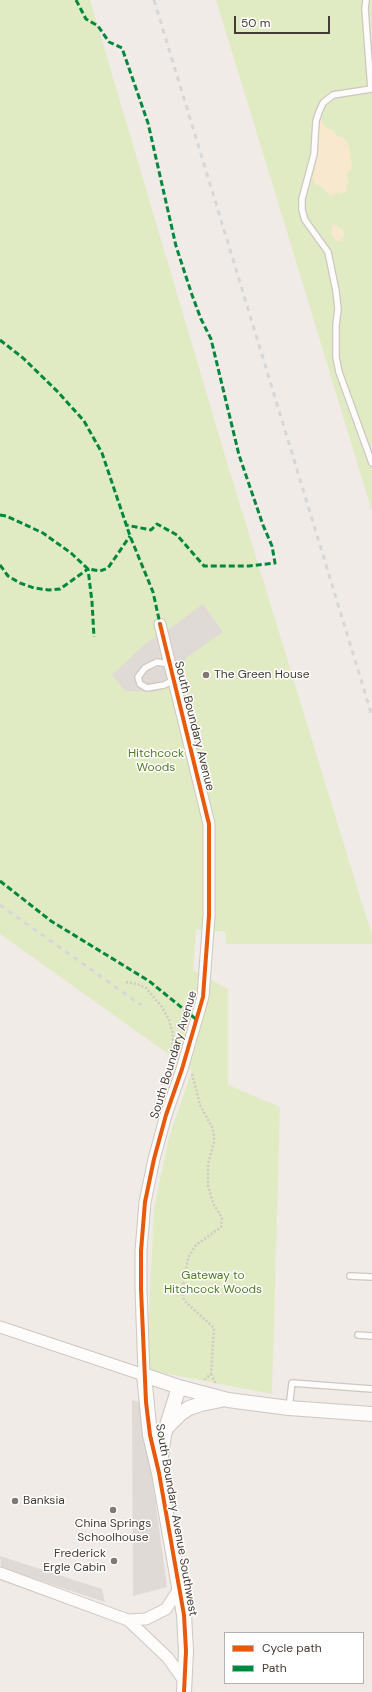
<!DOCTYPE html>
<style>
body{margin:0}
#map{position:relative;width:372px;height:1692px;overflow:hidden;background:#f0ebe6;font-family:"DM Sans",sans-serif}
canvas{display:block}
.legend{position:absolute;left:224px;top:1632px;width:140px;height:52px;box-sizing:border-box;background:#fff;border:1px solid #b5b1ad;margin:0;padding:5px 7px;list-style:none;font-size:12px;color:#453b33}
.legend li{display:flex;align-items:center;gap:8px;height:20px}
.legend b{width:20px;border:1px solid #b5b1ad}
.scale{position:absolute;left:234px;top:16px;width:96px;height:18px;box-sizing:border-box;border:2px solid #453b33;border-top:0;padding-left:5px;font-size:12px;line-height:14px;white-space:nowrap;color:#453b33;-webkit-text-stroke:3px #fff;paint-order:stroke}
</style>
<div id="map">
<canvas width="372" height="1692"></canvas>
<ul class="legend">
<li><b style="height:5px;background:#e8590c"></b>Cycle path</li>
<li><b style="height:5px;background:#00873e"></b>Path</li>
</ul>
<div class="scale">50 m</div>
</div>
<script>
const ctx = document.querySelector('canvas').getContext('2d');
ctx.lineJoin = 'round';
function fill(path, color) {
  ctx.fillStyle = color;
  ctx.fill(path, 'evenodd');
}
function shape(rows) {
  const path = new Path2D();
  for (const r of rows) {
    path.moveTo(r[0], r[1]);
    for (let i = 2; i < r.length; i += 2) path.lineTo(r[i], r[i + 1]);
  }
  return path;
}
function stroke(path, color, width, dash) {
  ctx.strokeStyle = color;
  ctx.lineWidth = width;
  ctx.lineCap = dash ? 'butt' : 'round';
  ctx.setLineDash(dash || []);
  ctx.stroke(path);
}
function write(font, color, halo, rows, align = 'center') {
  ctx.font = font + ' "DM Sans",sans-serif';
  ctx.lineWidth = 3;
  ctx.setLineDash([]);
  ctx.textBaseline = 'middle';
  ctx.strokeStyle = halo;
  ctx.fillStyle = color;
  for (const [text, x, y, turn = 0] of rows) {
    ctx.save();
    ctx.translate(x, y);
    ctx.rotate((+turn || 0) * Math.PI / 180);
    ctx.textAlign = isNaN(turn) ? turn : align;
    if (halo) ctx.strokeText(text, 0, 0);
    ctx.fillText(text, 0, 0);
    ctx.restore();
  }
}
fill(shape([
 [0,0,90,0,226,459,372,936,372,944,226,944,225,932,196,929,193,970,228,989,228,1085,280,1107,272,1394,148,1370,150,1290,154,1208,169,1137,192,1071,0,934],
 [216,0,372,0,372,512,277,199]
]), '#e1ebc3');
fill(shape([
 [321,115,322,123,327,129,333,130,336,135,345,139,349,146,352,168,346,174,349,181,346,188,347,191,340,194,336,193,333,195,329,195,322,187,316,184,312,178,315,171,315,169,313,169,317,154,318,123],
 [333,224,343,229,344,236,341,241,337,241,333,237,331,232]
]), '#f7e8ce');
fill(shape([
 [203,604,223,632,186,658,179,680,155,692,125,691,112,675,146,643,172,627],
 [132,1400,142,1403,167,1587,133,1596],
 [0,1556,102,1589,105,1602,1,1568]
]), '#dfdad6');
const service = shape([
 [366,0,365,9,371,89,333,95,323,103,319,112,316,121,314,154,302,199,302,210,305,220,328,252,336,291,338,309,336,325,336,357,339,372,372,463],
 [169,664,157,662,145,668,138,677,140,684,147,688,164,685,174,680],
 [350,1276,372,1277],
 [358,1335,372,1336],
 [289,1408,292,1383,372,1389]
]);
const minor = shape([
 [0,1327,144,1375,141,1289,141,1251,145,1202,154,1159,166,1115,182,1069,203,997,209,916,209,824,160,624],
 [0,1573,128,1620,168,1658,185,1682],
 [128,1620,146,1619,166,1609,179,1589]
]);
const tertiary = shape([
 [168,1426,180,1414,189,1408,201,1404,221,1400],
 [160,1463,164,1435,179,1387],
 [184,1692,186,1651,184,1615,159,1473,150,1435,144,1375,179,1387,228,1400,289,1408,372,1414]
]);
stroke(service, '#ccc7c2', 8);
stroke(minor, '#ccc7c2', 13);
stroke(tertiary, '#ccc7c2', 16);
stroke(shape([
 [126,982,140,985,146,988,162,1007,169,1020,173,1034,172,1056],
 [192,1074,200,1105,212,1127,214,1135,214,1142,208,1164,208,1185,213,1203,222,1218,221,1227,196,1245,192,1251,188,1258,182,1292,184,1300,189,1305,214,1328,211,1374,204,1380],
 [211,1374,216,1384]
]), '#cecac6', 2.5, [2, 2]);
stroke(service, '#fdfcfb', 5.5);
stroke(minor, '#fdfcfb', 11);
stroke(tertiary, '#fdfcfb', 14);
stroke(shape([
 [154,0,372,716],
 [0,905,141,1005]
]), '#d8d7d7', 3, [5, 5]);
stroke(shape([
 [76,0,86,19,98,26,109,42,122,48,148,123,176,246,192,295,201,319,211,339,239,455,263,525,272,546,275,563,249,566,204,566,177,535,157,524,151,530,126,525],
 [0,340,23,358,58,392,84,421,102,453,130,536,153,592,160,624],
 [0,515,6,516,43,533,71,553,88,569,100,571,108,568,130,536],
 [0,565,8,576,20,583,34,588,49,590,60,589,88,569,92,602,94,637],
 [0,881,51,921,149,981,197,1020]
]), '#00873e', 3, [6, 3]);
stroke(shape([
 [160,624,209,824,209,916,203,997,182,1069,166,1115,154,1159,145,1202,141,1251,141,1289,146,1402,150,1435,159,1473,184,1615,186,1651,184,1692]
]), '#e8590c', 4);
for (const [x, y, r, color] of [
 [206,675,4,"#817972"],
 [15,1501,4,"#817972"],
 [113,1510,4,"#817972"],
 [114,1561,4,"#817972"]
]) {
  const dot = new Path2D();
  dot.arc(x, y, r, 0, 2 * Math.PI);
  ctx.fillStyle = color;
  ctx.fill(dot);
  stroke(dot, '#fff', 1.5);
}
write('12px', '#453b33', '#fff', [
 ["The Green House",214,675],
 ["Banksia",23,1501],
 ["China Springs",113,1524,"center"],
 ["Schoolhouse",113,1538,"center"],
 ["Frederick",106,1554,"right"],
 ["Ergle Cabin",106,1568,"right"]
], 'left');
write('12px', '#453b33', '#fff', [
 ["South Boundary Avenue",194,726,76],
 ["South Boundary Avenue",174,1055,-73],
 ["South Boundary Avenue Southwest",176,1520,80]
]);
write('12px', '#4f7b22', '#fff', [
 ["Hitchcock",156,754],
 ["Woods",156,768],
 ["Gateway to",213,1276],
 ["Hitchcock Woods",213,1290]
]);
</script>
